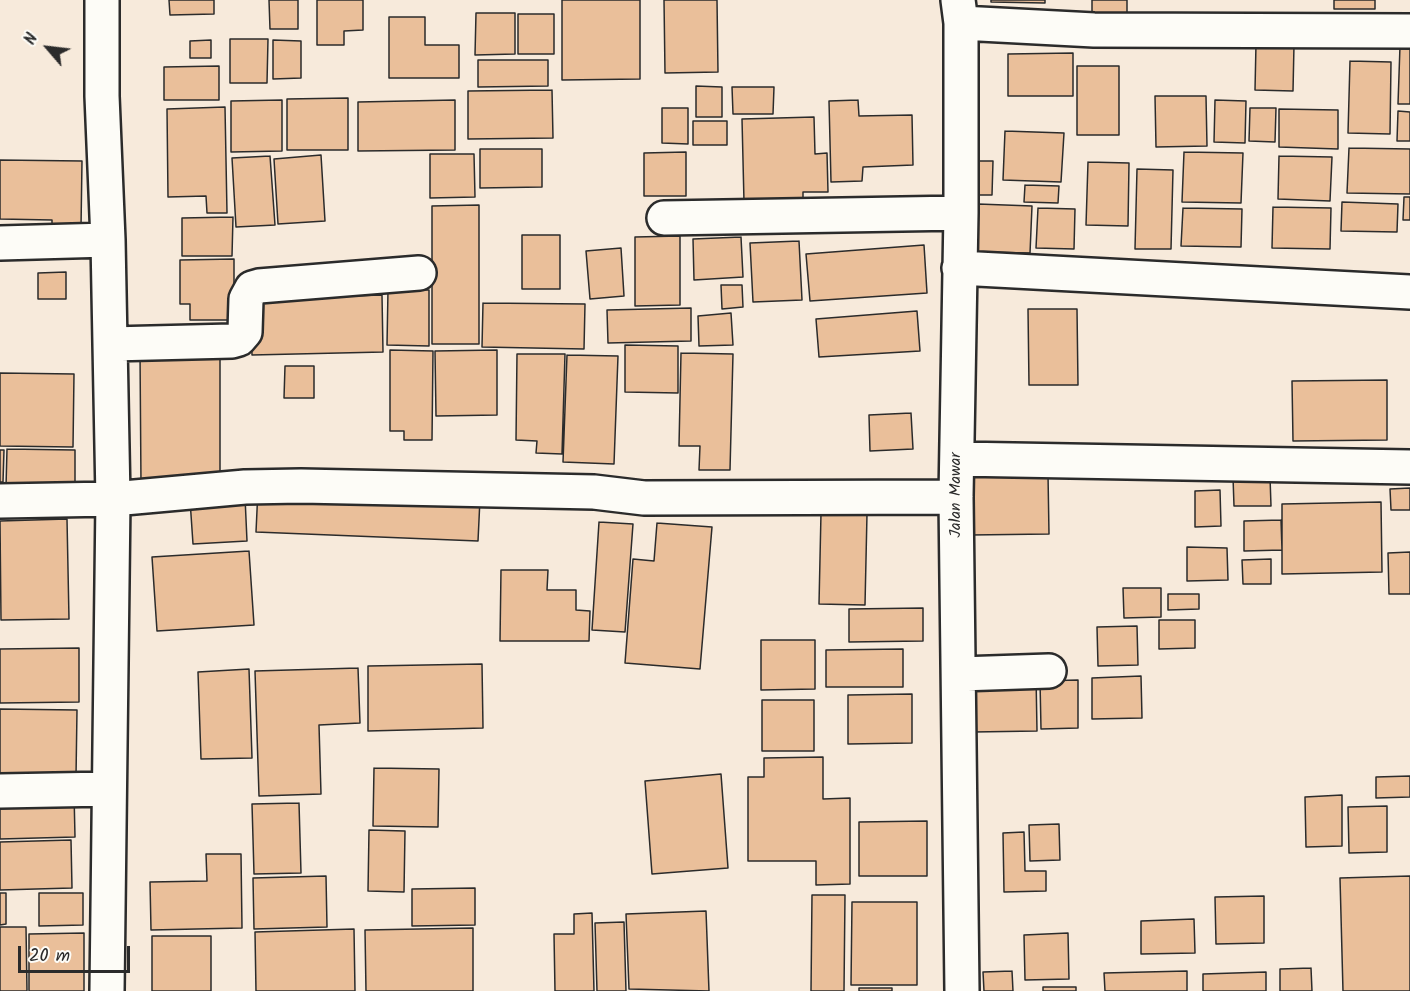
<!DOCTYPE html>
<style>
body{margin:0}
#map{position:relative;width:1410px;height:991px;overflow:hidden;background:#f7eadb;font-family:Kalam,sans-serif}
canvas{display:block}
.north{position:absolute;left:18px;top:18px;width:60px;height:60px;-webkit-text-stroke:4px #fdfcf7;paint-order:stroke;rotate:298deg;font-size:16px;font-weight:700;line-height:24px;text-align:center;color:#2b2b2b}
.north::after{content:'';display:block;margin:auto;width:21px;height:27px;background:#2b2b2b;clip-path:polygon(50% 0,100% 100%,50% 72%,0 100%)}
.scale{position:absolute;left:18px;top:946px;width:112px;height:27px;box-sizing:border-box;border:3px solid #2b2b2b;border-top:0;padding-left:8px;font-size:18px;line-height:21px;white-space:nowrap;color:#2b2b2b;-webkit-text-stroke:4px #fdfcf7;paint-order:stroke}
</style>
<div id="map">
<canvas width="1410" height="991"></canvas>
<div class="north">N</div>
<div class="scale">20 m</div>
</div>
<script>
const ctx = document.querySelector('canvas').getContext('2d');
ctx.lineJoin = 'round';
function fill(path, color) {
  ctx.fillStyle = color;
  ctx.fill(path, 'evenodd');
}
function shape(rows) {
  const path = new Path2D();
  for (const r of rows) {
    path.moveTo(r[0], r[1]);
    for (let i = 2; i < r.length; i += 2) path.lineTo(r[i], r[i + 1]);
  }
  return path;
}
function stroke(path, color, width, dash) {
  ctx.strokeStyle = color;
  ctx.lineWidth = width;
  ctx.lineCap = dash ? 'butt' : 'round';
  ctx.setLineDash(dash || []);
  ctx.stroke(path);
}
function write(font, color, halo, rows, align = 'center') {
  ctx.font = font + ' Kalam,sans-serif';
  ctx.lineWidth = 5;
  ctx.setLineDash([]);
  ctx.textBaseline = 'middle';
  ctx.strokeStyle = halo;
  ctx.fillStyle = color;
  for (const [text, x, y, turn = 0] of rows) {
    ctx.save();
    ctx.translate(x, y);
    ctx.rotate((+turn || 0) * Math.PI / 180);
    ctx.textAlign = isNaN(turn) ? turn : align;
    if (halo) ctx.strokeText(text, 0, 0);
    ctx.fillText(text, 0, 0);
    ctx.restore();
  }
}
const building = shape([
 [169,0,214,0,214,14,170,15,169,0],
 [269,0,298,0,298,29,270,29,269,0],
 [317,0,363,0,363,30,344,31,344,45,317,45,317,0],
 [562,0,640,0,640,79,562,80,562,0],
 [664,0,717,0,718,72,665,73,664,0],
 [991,0,1045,0,1045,3,991,2,991,0],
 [1092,0,1127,0,1127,14,1092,13,1092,0],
 [1334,0,1375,0,1375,9,1334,9,1334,0],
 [476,13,515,13,515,54,475,55,476,13],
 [518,14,554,14,554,54,518,54,518,14],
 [389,17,425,17,425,45,459,45,459,78,389,78,389,17],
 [230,39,268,39,267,83,230,83,230,39],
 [211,40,211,58,190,58,190,41,211,40],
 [273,40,301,41,301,78,273,79,273,40],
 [1256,44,1294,45,1293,91,1255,90,1256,44],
 [1400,46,1410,47,1410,104,1398,104,1400,46],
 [1073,53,1073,96,1008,96,1008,54,1073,53],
 [478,60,548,60,548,86,478,87,478,60],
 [1350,61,1391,62,1390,134,1348,133,1350,61],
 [219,66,219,100,164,100,164,67,219,66],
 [1077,66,1119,66,1119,135,1077,135,1077,66],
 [696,86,722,87,722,117,696,117,696,86],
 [732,87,774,87,773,114,733,114,732,87],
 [552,90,553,138,468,139,468,91,552,90],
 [1155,96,1206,96,1207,146,1156,147,1155,96],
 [348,98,348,150,287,150,287,99,348,98],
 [282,100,282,151,231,152,231,101,282,100],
 [455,100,455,150,358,151,358,102,455,100],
 [858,100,859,116,912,115,913,165,863,167,862,181,831,182,829,101,858,100],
 [1215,100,1246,101,1245,143,1214,142,1215,100],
 [225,107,227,213,207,213,206,196,168,197,167,109,225,107],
 [662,108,688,108,688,144,662,143,662,108],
 [1250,108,1276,108,1275,142,1249,141,1250,108],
 [1279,109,1338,110,1338,149,1279,147,1279,109],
 [1398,111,1410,112,1410,141,1397,141,1398,111],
 [814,117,815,154,827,153,828,192,803,192,803,213,744,202,742,119,814,117],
 [693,121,727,121,727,145,693,145,693,121],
 [1005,131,1064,133,1061,182,1003,180,1005,131],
 [1349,148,1410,149,1410,194,1347,193,1349,148],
 [480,149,542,149,542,187,480,188,480,149],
 [686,152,686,196,644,196,644,153,686,152],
 [1184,152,1243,153,1241,203,1182,202,1184,152],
 [430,154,474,154,475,197,430,198,430,154],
 [321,155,325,221,278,224,274,159,321,155],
 [270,156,275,225,236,227,232,158,270,156],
 [1279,156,1332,157,1330,201,1278,199,1279,156],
 [0,160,82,161,81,228,52,228,52,220,0,219,0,160],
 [972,161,993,161,992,195,971,195,972,161],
 [1088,162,1129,163,1128,226,1086,225,1088,162],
 [1137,169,1173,170,1171,249,1135,249,1137,169],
 [1025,185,1059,186,1058,203,1024,202,1025,185],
 [1404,197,1410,197,1410,220,1403,220,1404,197],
 [1342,202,1398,204,1397,232,1341,231,1342,202],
 [978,204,1032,206,1030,253,977,252,978,204],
 [479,205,479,344,432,344,432,206,479,205],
 [1273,207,1331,208,1330,249,1272,248,1273,207],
 [1038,208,1075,209,1074,249,1036,248,1038,208],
 [1183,208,1242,209,1241,247,1181,246,1183,208],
 [233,217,232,256,182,256,182,218,233,217],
 [522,235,560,235,560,289,522,289,522,235],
 [680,236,680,305,635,306,635,237,680,236],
 [741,237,743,277,694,280,693,239,741,237],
 [799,241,802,300,753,302,750,243,799,241],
 [924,245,927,293,810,301,806,254,924,245],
 [621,248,624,296,590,299,586,251,621,248],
 [234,259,234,320,190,320,190,304,180,304,180,260,234,259],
 [66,272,66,299,38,299,38,273,66,272],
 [721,285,742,285,743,307,722,309,721,285],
 [388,290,429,290,429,346,387,345,388,290],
 [382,295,383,352,252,355,250,299,382,295],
 [483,303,585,304,584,349,482,347,483,303],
 [691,308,691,341,608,343,607,310,691,308],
 [1028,309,1077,309,1078,385,1029,385,1028,309],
 [917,311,920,351,819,357,816,319,917,311],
 [731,313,733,345,699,346,698,316,731,313],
 [625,345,678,346,678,393,625,392,625,345],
 [390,350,433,351,432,440,404,440,404,431,390,431,390,350],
 [497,350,497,415,436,416,435,351,497,350],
 [220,351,220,485,141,485,140,352,220,351],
 [681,353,733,354,730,470,699,470,700,446,679,446,681,353],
 [517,354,565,354,562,454,536,453,537,441,516,440,517,354],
 [567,355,618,356,614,464,563,462,567,355],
 [285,366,314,366,314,398,284,398,285,366],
 [0,373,74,374,73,447,0,446,0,373],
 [1387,380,1387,440,1293,441,1292,381,1387,380],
 [911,413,913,449,870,451,869,415,911,413],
 [7,449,75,450,75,488,6,487,7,449],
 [0,450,4,450,3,482,0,482,0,450],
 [969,474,1048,474,1049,534,970,535,969,474],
 [1233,477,1270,477,1271,506,1234,506,1233,477],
 [1410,488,1410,510,1391,510,1390,489,1410,488],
 [258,489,480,499,478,541,256,532,258,489],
 [1220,490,1221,526,1195,527,1195,491,1220,490],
 [245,497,247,541,193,544,190,500,245,497],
 [1381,502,1382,572,1282,574,1282,504,1381,502],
 [821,513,867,514,865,605,819,604,821,513],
 [67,519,69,619,1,620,0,521,67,519],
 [1281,520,1282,550,1244,551,1244,521,1281,520],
 [599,522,633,524,625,632,592,630,599,522],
 [657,523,712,527,700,669,625,663,633,559,654,561,657,523],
 [1187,547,1227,548,1228,580,1187,581,1187,547],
 [249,551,254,625,157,631,152,557,249,551],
 [1410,552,1410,594,1389,594,1388,553,1410,552],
 [1271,559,1271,584,1243,584,1242,560,1271,559],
 [501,570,548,570,547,590,576,590,576,610,590,611,589,641,500,641,501,570],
 [1123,588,1161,588,1161,617,1124,618,1123,588],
 [1168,594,1199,594,1199,609,1168,610,1168,594],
 [923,608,923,641,849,642,849,609,923,608],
 [1159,620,1195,620,1195,648,1159,649,1159,620],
 [1137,626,1138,665,1098,666,1097,627,1137,626],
 [761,640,815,640,815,689,761,690,761,640],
 [79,648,79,702,0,703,0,649,79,648],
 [903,649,903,687,826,687,826,650,903,649],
 [482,664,483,728,368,731,368,666,482,664],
 [358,668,360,723,319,725,321,794,259,796,255,671,358,668],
 [249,669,252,758,201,759,198,672,249,669],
 [1036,675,1037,731,973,732,972,676,1036,675],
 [1141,676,1142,718,1092,719,1092,678,1141,676],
 [1078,680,1078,728,1041,729,1040,681,1078,680],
 [912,694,912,743,848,744,848,695,912,694],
 [762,700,814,700,814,751,762,751,762,700],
 [0,709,77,710,76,777,0,777,0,709],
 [823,757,823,799,850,798,850,884,816,885,816,861,748,861,748,777,764,777,764,758,823,757],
 [374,768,439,769,438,827,373,826,374,768],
 [721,774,728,868,652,874,645,781,721,774],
 [1410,776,1410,797,1376,798,1376,777,1410,776],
 [74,793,75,837,0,839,0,795,74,793],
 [1342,795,1342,846,1306,847,1305,797,1342,795],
 [299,803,301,873,254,874,252,804,299,803],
 [1387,806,1387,852,1349,853,1348,807,1387,806],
 [927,821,927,876,859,876,859,822,927,821],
 [1059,824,1060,860,1030,861,1029,825,1059,824],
 [369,830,405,831,404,892,368,891,369,830],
 [1024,832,1025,871,1046,871,1046,891,1004,892,1003,833,1024,832],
 [71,840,72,888,0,890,0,842,71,840],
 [206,854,241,854,242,928,151,930,150,882,207,881,206,854],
 [326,876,327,927,254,929,253,878,326,876],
 [1410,876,1410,991,1343,991,1340,878,1410,876],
 [475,888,475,925,412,926,412,889,475,888],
 [0,893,6,893,6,924,0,925,0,893],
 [39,893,83,893,83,925,39,926,39,893],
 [812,895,845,895,844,991,811,991,812,895],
 [1264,896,1264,943,1216,944,1215,897,1264,896],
 [852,902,917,902,917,985,851,985,852,902],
 [706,911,709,991,629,989,626,914,706,911],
 [592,913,594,991,555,991,554,934,574,934,574,914,592,913],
 [1194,919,1195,953,1141,954,1141,921,1194,919],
 [624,922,626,991,597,991,595,923,624,922],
 [0,927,26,927,27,991,0,991,0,927],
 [473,928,473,991,366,991,365,930,473,928],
 [354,929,355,991,256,991,255,932,354,929],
 [84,933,84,991,29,991,29,934,84,933],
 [1068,933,1069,979,1025,980,1024,935,1068,933],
 [152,936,211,936,211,991,152,991,152,936],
 [1311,968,1312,991,1280,991,1280,969,1311,968],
 [1012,971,1013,991,984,991,983,972,1012,971],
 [1187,971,1187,991,1105,991,1104,973,1187,971],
 [1266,972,1266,991,1203,991,1203,974,1266,972],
 [1043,987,1076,987,1076,991,1043,991,1043,987],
 [859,988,892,988,892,991,859,991,859,988]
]);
fill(building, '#eabf9a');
stroke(building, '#2b2b2b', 1.5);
const minor = shape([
 [102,0,102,96,108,240,113,499,107,991],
 [958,0,961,23,961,213,956,497,962,991],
 [961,23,1094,30,1410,31],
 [664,218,961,213],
 [0,243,108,240],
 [959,268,1410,292],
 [111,344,232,341,239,339,245,332,246,299,252,288,259,286,419,273],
 [957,459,1410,467],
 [0,501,113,499,245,487,301,486,594,492,644,498,956,497],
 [960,674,1049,671],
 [0,791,109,789]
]);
stroke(minor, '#2b2b2b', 38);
stroke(minor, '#fdfcf7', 33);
write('16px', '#2b2b2b', '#fdfcf7', [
 ["Jalan Mawar",957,495,-90]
]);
</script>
